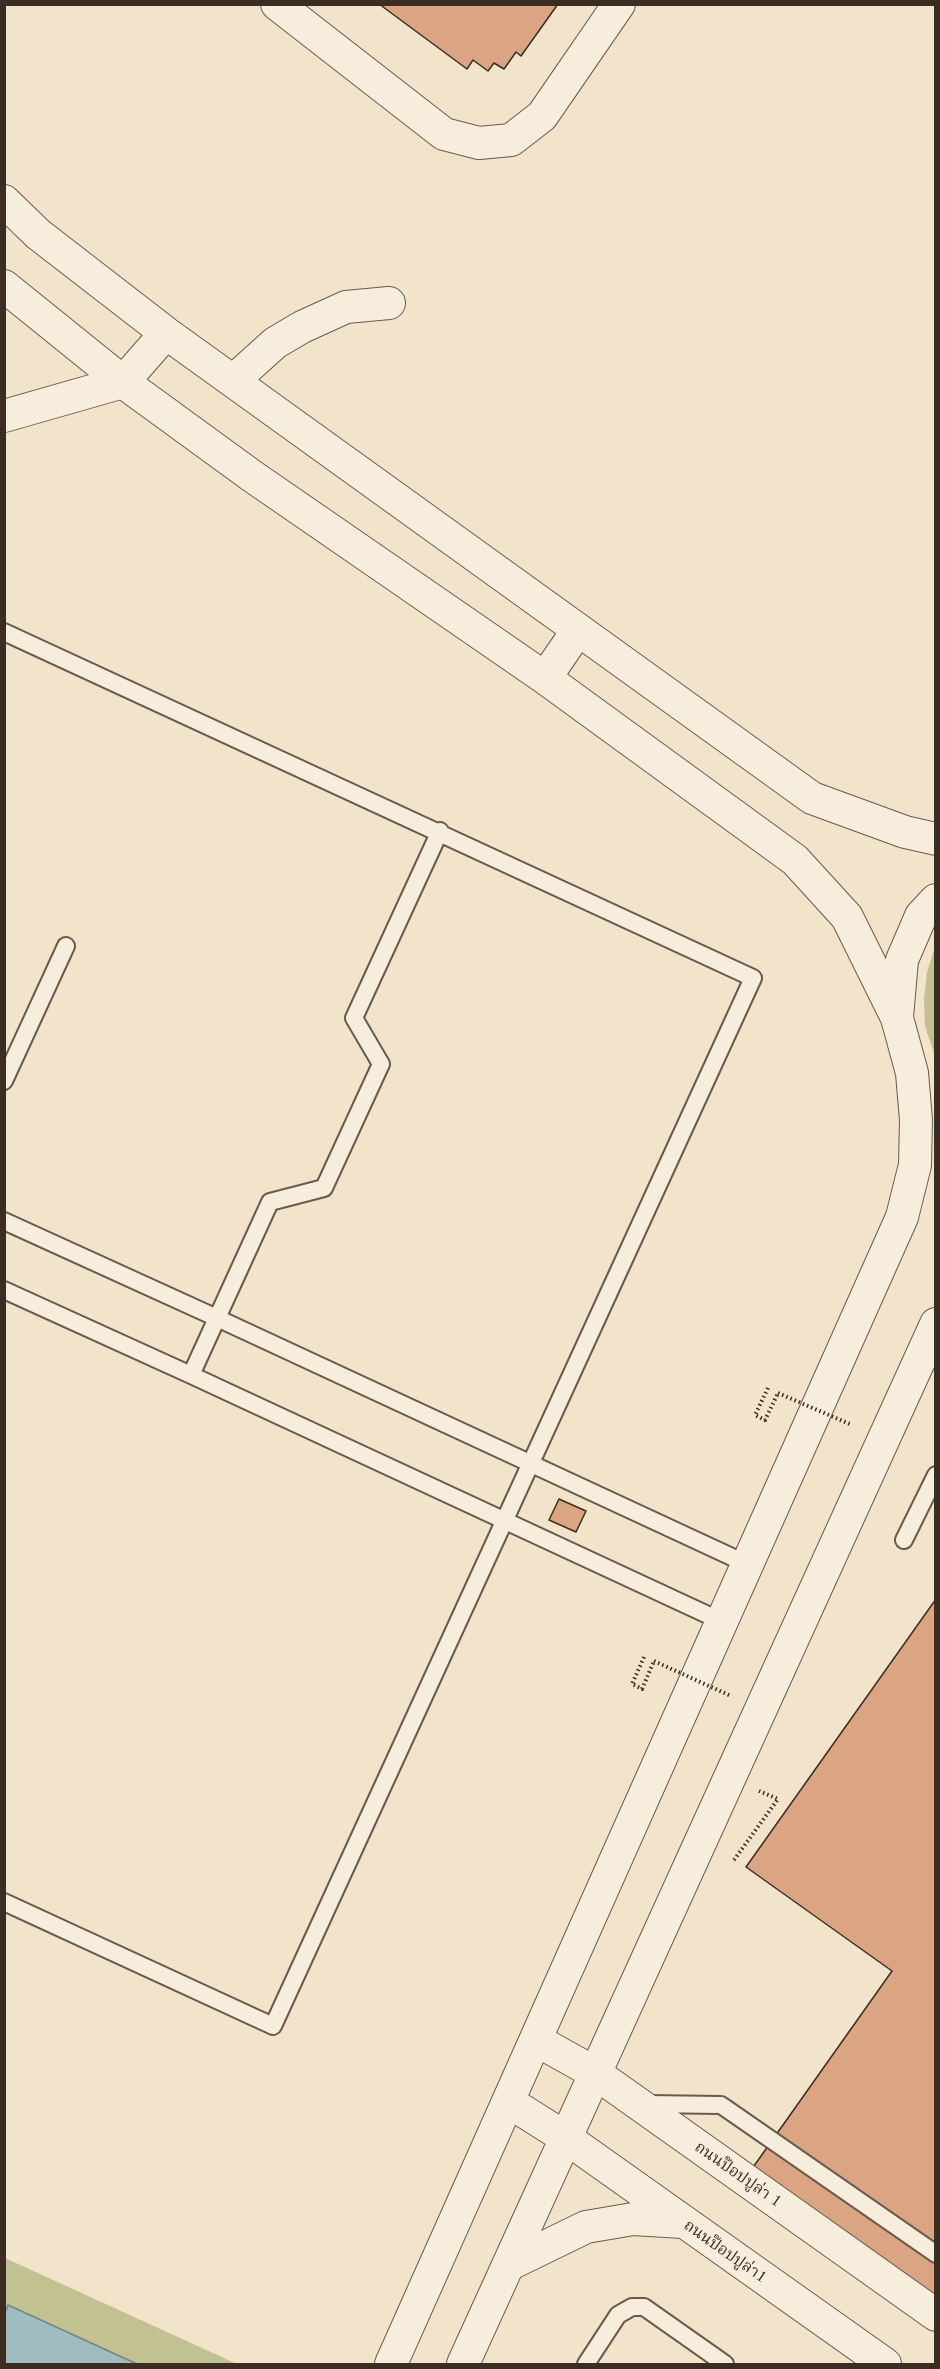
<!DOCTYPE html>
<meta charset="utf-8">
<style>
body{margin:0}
#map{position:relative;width:940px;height:2369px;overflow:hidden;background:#f2e3cb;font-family:"Old Standard TT",serif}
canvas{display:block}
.frame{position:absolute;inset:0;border:6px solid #3b2d21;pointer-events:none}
</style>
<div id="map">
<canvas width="940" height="2369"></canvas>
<div class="frame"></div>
</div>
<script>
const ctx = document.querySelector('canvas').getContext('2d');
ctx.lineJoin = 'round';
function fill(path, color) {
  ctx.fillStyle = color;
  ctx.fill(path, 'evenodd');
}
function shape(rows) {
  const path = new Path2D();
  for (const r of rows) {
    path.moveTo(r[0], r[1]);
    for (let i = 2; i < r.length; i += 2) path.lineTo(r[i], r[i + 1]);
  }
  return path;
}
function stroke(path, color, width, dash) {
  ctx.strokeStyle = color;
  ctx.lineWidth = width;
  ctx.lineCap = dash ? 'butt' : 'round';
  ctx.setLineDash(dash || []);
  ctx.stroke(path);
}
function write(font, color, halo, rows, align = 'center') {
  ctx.font = font + ' "Old Standard TT","Noto Serif Thai",serif';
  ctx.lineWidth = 4.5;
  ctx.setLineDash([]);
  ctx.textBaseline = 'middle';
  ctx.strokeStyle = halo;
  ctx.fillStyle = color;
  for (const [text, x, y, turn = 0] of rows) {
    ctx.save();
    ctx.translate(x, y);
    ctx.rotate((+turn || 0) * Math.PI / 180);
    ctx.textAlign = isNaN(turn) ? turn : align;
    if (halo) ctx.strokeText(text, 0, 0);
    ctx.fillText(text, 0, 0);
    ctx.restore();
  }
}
fill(shape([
 [935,947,936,1056,935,1056,925,1026,924,999,927,972],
 [5,2258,237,2364,5,2364]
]), '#c2c192');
const water = shape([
 [8,2305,137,2364,5,2364,5,2313,8,2305]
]);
fill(water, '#9fbcc0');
stroke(water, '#778380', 1.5);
const building = shape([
 [379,4,558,4,521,56,516,52,504,69,494,63,488,71,473,60,467,69,379,4],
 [559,1499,586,1511,576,1532,549,1520,559,1499],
 [936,1599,936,2306,749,2173,892,1971,746,1867,936,1599]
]);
fill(building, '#dba584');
stroke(building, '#3b2d21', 1.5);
const service = shape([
 [4,632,753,978,273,2026,4,1902],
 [4,1081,66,946],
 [4,1221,217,1318,747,1564],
 [4,1290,191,1375,723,1622],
 [191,1375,270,1202,324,1188,381,1064,354,1018,440,831],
 [904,1540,936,1475],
 [646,2104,721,2105,936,2254],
 [586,2364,618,2315,632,2307,644,2307,725,2364]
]);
const minor = shape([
 [277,4,444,134,479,143,511,140,542,116,619,4],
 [4,201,38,234,166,333,812,798,905,832,936,839],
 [4,286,123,382,252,476,545,678,795,860,847,917,897,1018,912,1073,916,1120,915,1165,902,1217,391,2364],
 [233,381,275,343,302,327,346,307,389,303],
 [4,416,123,382,166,333],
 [545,678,578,630],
 [897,1017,902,960,921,916,936,900],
 [536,2040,595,2073,936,2315],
 [509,2102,566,2138,885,2364],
 [508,2265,586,2227,633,2219,683,2222],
 [463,2364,936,1324]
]);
stroke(service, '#695a4c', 20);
stroke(minor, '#695a4c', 34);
stroke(shape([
 [768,1388,755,1415,765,1420,778,1393],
 [644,1657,632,1684,642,1689,654,1661],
 [734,1860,778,1799,759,1791]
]), '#3b2d21', 4, [1.5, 3]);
stroke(service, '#f7eddd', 16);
stroke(minor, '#f7eddd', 32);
stroke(shape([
 [778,1393,852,1425],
 [654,1661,731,1696]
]), '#3b2d21', 4, [1.5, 3]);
write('16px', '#3b2d21', '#f7eddd', [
 ["ถนนป๊อปปูล่า 1",738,2175,35],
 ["ถนนป๊อปปูล่า1",725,2252,35]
]);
</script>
